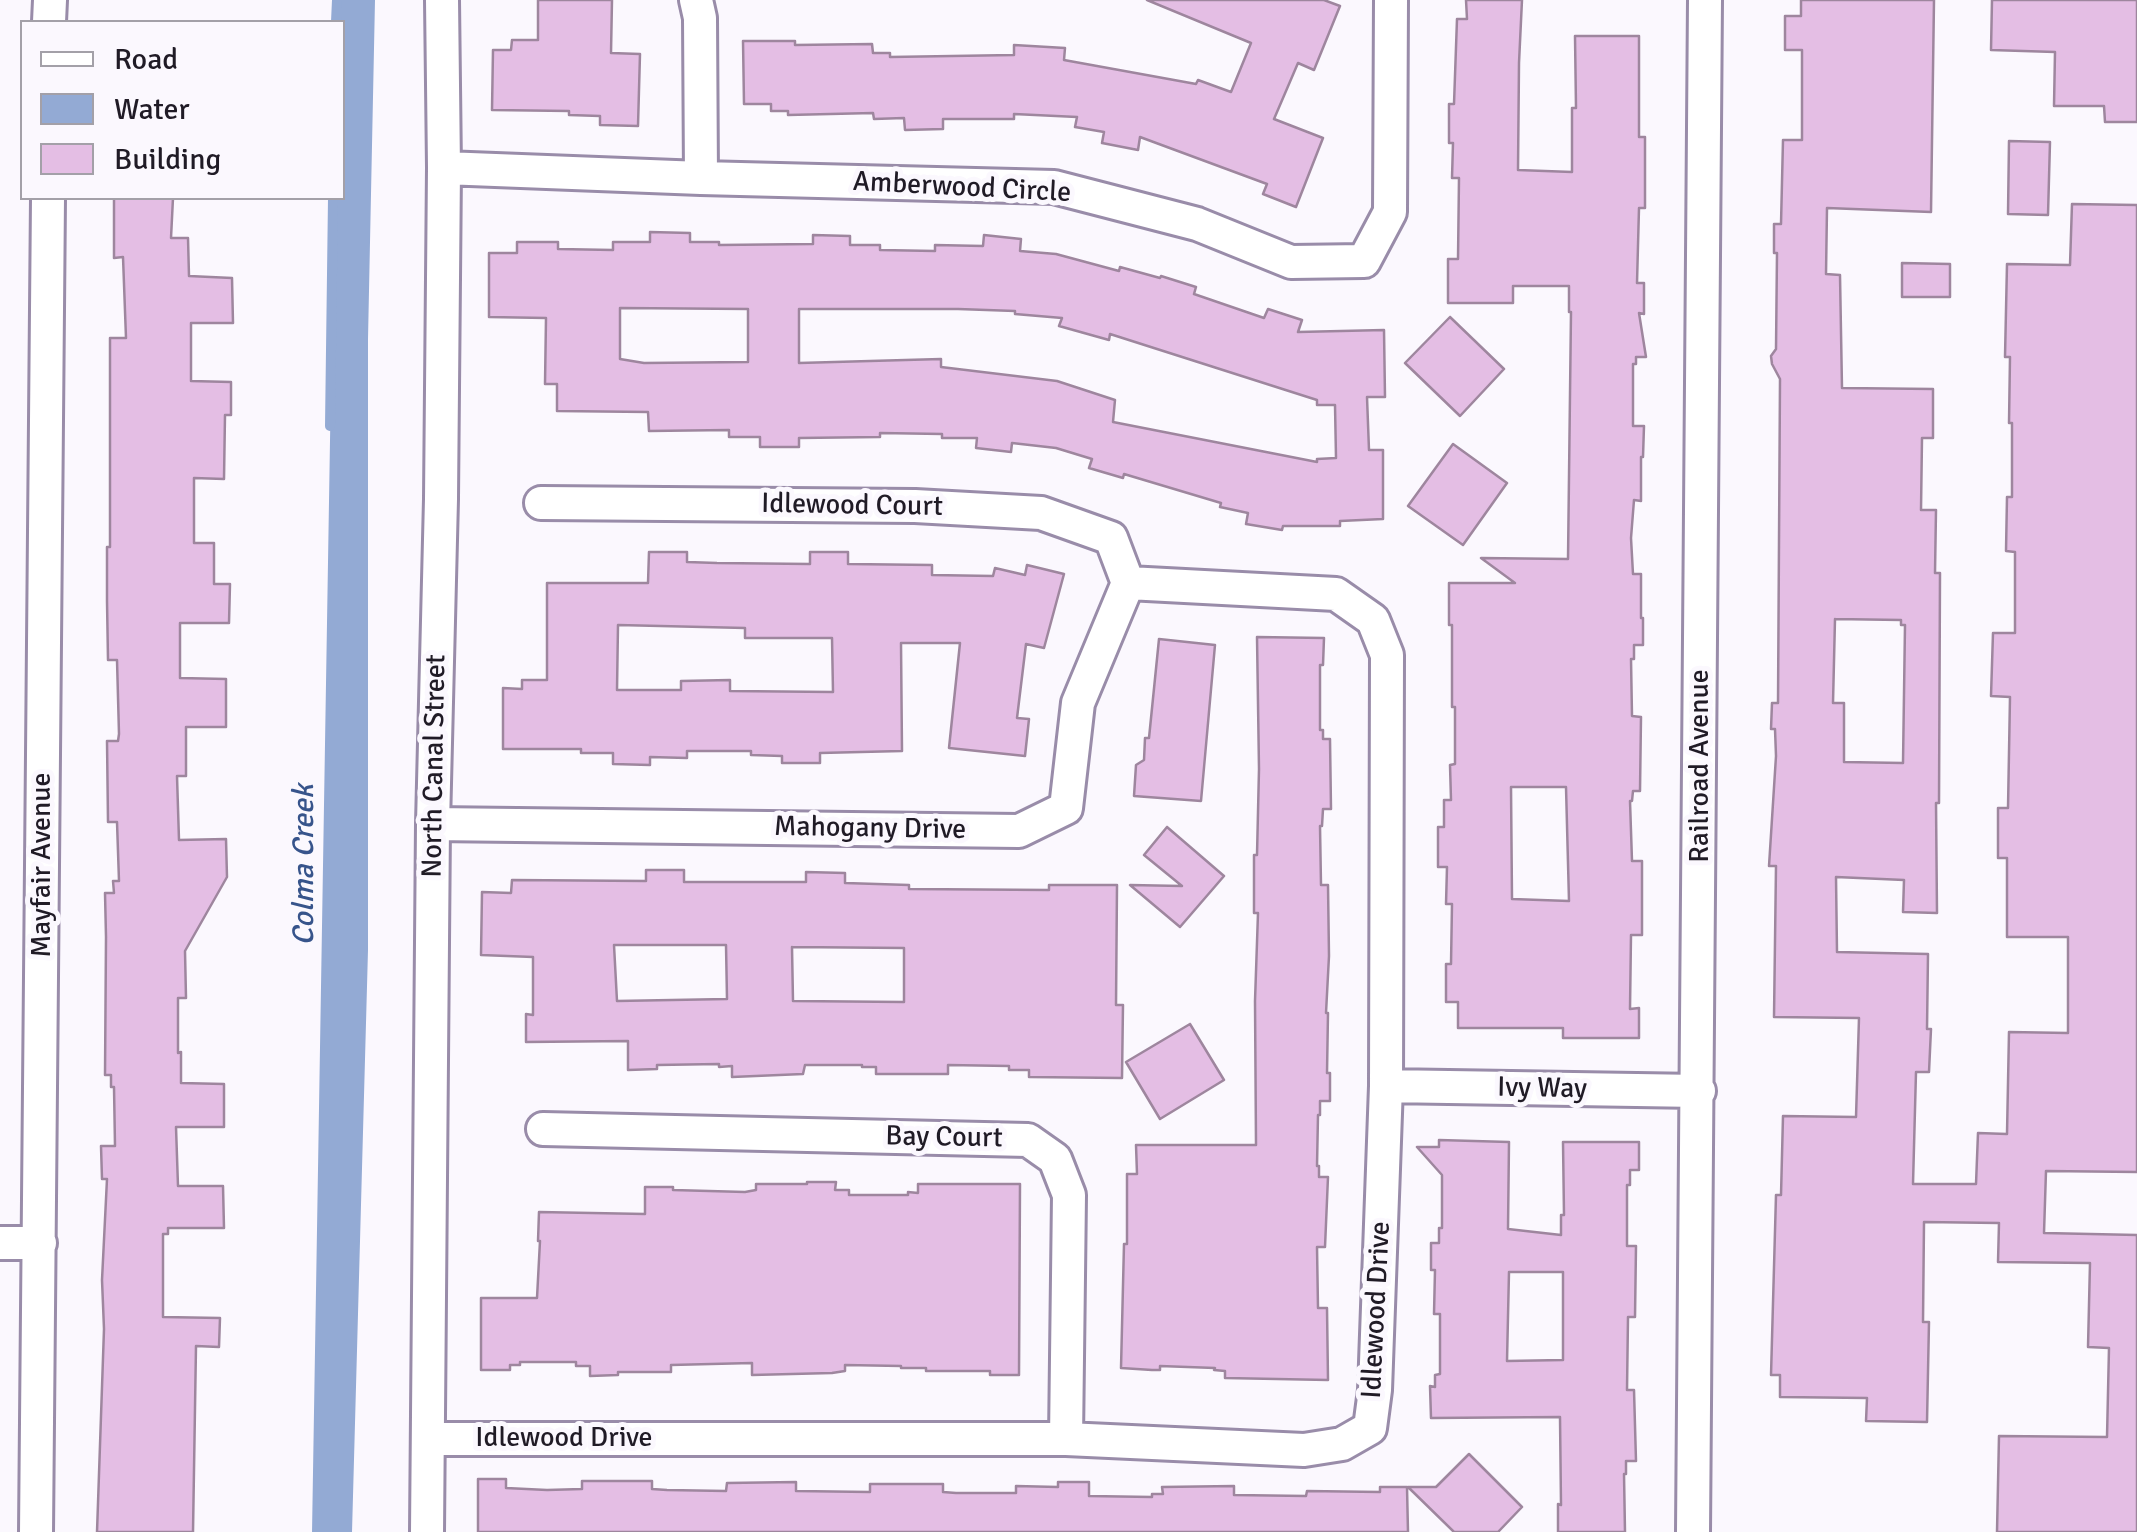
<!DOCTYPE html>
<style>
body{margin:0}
#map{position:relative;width:2137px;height:1532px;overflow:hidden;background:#fbf8fe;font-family:Signika,sans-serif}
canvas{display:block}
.legend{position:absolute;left:20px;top:20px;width:325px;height:180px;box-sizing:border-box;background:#fbf8fe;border:2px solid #a3a0a8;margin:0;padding:12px 18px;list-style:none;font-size:30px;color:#201b26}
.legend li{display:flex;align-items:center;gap:20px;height:50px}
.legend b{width:50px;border:2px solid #a3a0a8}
</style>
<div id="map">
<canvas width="2137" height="1532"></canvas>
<ul class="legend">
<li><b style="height:12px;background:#fff"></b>Road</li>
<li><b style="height:28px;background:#93aad4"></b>Water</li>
<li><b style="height:28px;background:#e4bee4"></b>Building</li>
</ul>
</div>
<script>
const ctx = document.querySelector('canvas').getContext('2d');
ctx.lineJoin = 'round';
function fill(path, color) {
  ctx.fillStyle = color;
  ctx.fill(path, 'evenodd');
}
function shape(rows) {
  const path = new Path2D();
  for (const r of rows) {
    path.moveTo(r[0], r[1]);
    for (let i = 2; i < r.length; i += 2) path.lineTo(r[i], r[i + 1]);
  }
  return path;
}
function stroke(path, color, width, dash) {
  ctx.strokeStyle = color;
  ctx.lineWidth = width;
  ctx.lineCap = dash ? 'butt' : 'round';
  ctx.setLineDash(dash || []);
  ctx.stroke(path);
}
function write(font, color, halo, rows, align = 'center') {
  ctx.font = font + ' Signika,sans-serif';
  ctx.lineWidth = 10;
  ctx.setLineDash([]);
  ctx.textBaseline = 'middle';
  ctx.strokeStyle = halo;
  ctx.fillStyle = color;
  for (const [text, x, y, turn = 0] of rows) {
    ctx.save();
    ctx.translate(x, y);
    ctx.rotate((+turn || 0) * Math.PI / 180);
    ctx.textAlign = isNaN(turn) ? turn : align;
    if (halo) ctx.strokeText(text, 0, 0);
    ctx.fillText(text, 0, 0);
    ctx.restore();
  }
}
fill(shape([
 [337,0,375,0,368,339,368,950,352,1532,312,1532,334,198,342,198,342,22,337,22]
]), '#93aad4');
stroke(shape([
 [336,22,337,0],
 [330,426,333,198]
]), '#93aad4', 10);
const building = shape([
 [538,0,612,0,611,53,640,54,638,126,600,125,600,116,569,115,569,111,492,110,493,50,511,50,512,40,538,40,538,0],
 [1147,0,1324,0,1340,6,1314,70,1298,63,1274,119,1323,138,1296,207,1263,194,1267,184,1140,137,1138,150,1102,143,1104,132,1075,127,1077,117,1014,114,1014,119,943,119,943,129,905,130,904,118,874,119,873,113,788,115,788,111,771,111,771,104,744,104,743,41,795,41,795,45,872,44,873,53,890,53,890,57,1014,55,1014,45,1065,48,1064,60,1196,84,1198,80,1231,92,1251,43,1147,0],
 [1466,0,1522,0,1519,63,1518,170,1572,172,1572,108,1576,108,1575,36,1639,36,1639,137,1645,137,1645,208,1639,208,1637,283,1644,283,1644,314,1639,313,1646,357,1636,357,1636,364,1633,364,1633,426,1644,426,1643,457,1641,457,1641,501,1634,500,1631,538,1633,574,1641,574,1641,618,1643,618,1643,645,1634,645,1634,659,1631,659,1632,716,1641,717,1640,791,1633,791,1632,801,1630,801,1632,861,1642,861,1642,935,1631,935,1630,1009,1639,1008,1639,1038,1563,1038,1563,1028,1458,1028,1458,1002,1446,1002,1446,964,1451,964,1452,904,1446,904,1447,867,1438,867,1438,827,1444,827,1444,800,1451,800,1450,765,1455,764,1455,707,1452,707,1452,625,1449,625,1449,583,1515,583,1481,558,1568,559,1571,312,1569,312,1569,286,1513,286,1513,303,1448,303,1448,259,1458,259,1459,178,1452,178,1453,143,1449,143,1449,104,1454,104,1457,19,1467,19,1466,0],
 [1511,787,1566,787,1569,901,1512,899,1511,787],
 [1801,0,1934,0,1931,212,1827,208,1826,274,1840,275,1842,388,1933,389,1933,438,1922,438,1921,510,1936,510,1935,573,1940,573,1939,803,1936,803,1937,913,1903,912,1904,880,1836,877,1837,952,1928,954,1927,1029,1931,1029,1929,1072,1916,1072,1913,1184,1976,1184,1978,1133,2007,1134,2009,1032,2068,1033,2068,937,2007,937,2007,858,1998,858,1998,808,2008,808,2010,697,1991,696,1993,633,2015,633,2015,552,2006,551,2007,497,2012,497,2012,423,2009,423,2010,357,2005,357,2007,264,2070,265,2072,204,2137,205,2137,1172,2046,1171,2044,1233,2137,1235,2137,1532,1997,1532,1999,1436,2107,1437,2109,1348,2088,1347,2090,1263,1998,1262,1999,1223,1924,1222,1923,1322,1929,1322,1927,1422,1866,1421,1867,1398,1780,1397,1780,1375,1771,1375,1776,1195,1781,1195,1783,1116,1856,1117,1859,1018,1774,1017,1776,866,1769,866,1776,756,1775,729,1771,729,1772,703,1778,703,1780,379,1772,364,1771,356,1776,349,1777,253,1774,253,1774,224,1781,224,1783,140,1802,140,1802,50,1785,50,1785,16,1801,16,1801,0],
 [1835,619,1901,620,1901,625,1905,625,1903,763,1844,762,1844,703,1833,703,1835,619],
 [1992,0,2137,0,2137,122,2105,122,2104,106,2054,106,2055,52,1991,50,1992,0],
 [2009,141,2050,142,2048,215,2008,214,2009,141],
 [114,198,173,198,171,238,188,238,189,276,232,278,233,323,191,323,191,381,231,382,231,415,225,415,224,479,194,478,194,543,214,543,214,584,230,584,229,623,180,623,180,678,226,679,226,727,186,727,186,776,177,776,179,840,226,839,227,877,185,951,186,998,178,998,178,1053,181,1052,181,1083,224,1084,224,1127,176,1127,178,1186,223,1186,224,1228,168,1228,168,1234,163,1234,163,1317,220,1318,219,1347,196,1346,193,1532,97,1532,104,1329,102,1280,107,1179,102,1179,101,1146,115,1146,114,1087,111,1087,111,1075,105,1075,106,937,105,893,114,893,113,881,119,881,117,822,108,822,107,741,118,741,119,734,117,660,108,660,107,601,107,547,110,547,110,338,126,338,123,257,114,258,114,198],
 [650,232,690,233,690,242,719,242,719,245,813,244,813,235,850,236,850,245,880,245,880,250,935,251,935,245,983,246,984,235,1021,239,1020,251,1056,254,1119,271,1120,267,1160,278,1161,276,1196,287,1194,294,1264,318,1268,309,1302,320,1298,332,1384,330,1385,397,1367,397,1369,450,1383,450,1383,519,1340,521,1340,526,1283,526,1282,530,1246,524,1248,513,1220,507,1221,503,1124,474,1123,478,1089,468,1092,459,1056,448,1012,443,1011,452,976,448,977,438,942,438,942,434,880,433,880,437,799,438,799,447,760,447,760,437,729,437,729,430,649,431,648,412,557,411,557,384,545,384,546,318,489,317,489,253,517,253,517,242,558,242,558,249,613,250,613,242,650,242,650,232],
 [620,308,748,309,748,362,644,363,620,359,620,308],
 [799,309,958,309,1015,311,1015,314,1062,318,1059,326,1109,340,1110,334,1317,400,1317,405,1335,405,1336,458,1317,459,1317,462,1113,422,1115,400,1057,381,941,367,941,359,799,363,799,309],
 [1902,263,1950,264,1950,297,1902,297,1902,263],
 [1450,317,1504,369,1460,416,1405,363,1450,317],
 [1453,444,1507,483,1463,545,1408,506,1453,444],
 [649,552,687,552,687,562,717,563,810,564,810,552,848,552,848,564,932,565,932,575,993,576,995,568,1025,575,1027,565,1064,574,1044,648,1026,644,1017,718,1029,719,1025,756,949,748,960,643,901,643,902,751,820,753,820,763,782,763,782,756,751,755,751,751,687,751,687,758,650,757,650,765,613,764,613,753,581,753,581,749,503,749,503,688,522,689,522,680,547,680,547,583,648,583,649,552],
 [618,625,745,628,745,638,832,638,833,692,730,691,730,680,681,681,681,690,617,690,618,625],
 [1257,637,1324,638,1323,665,1320,665,1320,730,1323,730,1323,739,1330,739,1331,809,1323,809,1322,826,1320,826,1321,885,1328,885,1329,956,1326,1013,1328,1013,1327,1073,1330,1073,1330,1101,1320,1101,1320,1115,1318,1115,1317,1166,1319,1166,1319,1177,1328,1177,1325,1247,1317,1247,1318,1308,1327,1308,1328,1380,1225,1378,1225,1371,1214,1370,1215,1368,1160,1366,1160,1370,1152,1370,1121,1368,1124,1244,1127,1244,1127,1174,1137,1174,1136,1145,1256,1145,1255,1001,1258,913,1254,913,1254,855,1257,855,1259,769,1257,637],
 [1159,639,1215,645,1201,801,1134,796,1136,765,1144,760,1145,738,1149,738,1159,639],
 [1167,827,1224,876,1180,927,1130,885,1182,886,1144,855,1167,827],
 [646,870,684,870,684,882,806,882,806,872,845,873,845,883,909,885,909,889,1049,890,1049,885,1117,885,1116,1005,1123,1005,1122,1078,1029,1077,1029,1070,1009,1070,1009,1066,948,1065,948,1074,876,1074,876,1067,862,1067,862,1065,805,1065,803,1074,732,1077,732,1066,719,1067,719,1064,657,1065,657,1069,628,1070,628,1041,526,1042,526,1014,533,1015,533,957,481,955,482,892,511,893,512,880,646,881,646,870],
 [614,945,726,945,727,999,617,1001,614,945],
 [792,947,904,948,904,1002,793,1001,792,947],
 [1190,1024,1224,1080,1160,1119,1126,1062,1190,1024],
 [1439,1140,1509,1142,1508,1229,1561,1235,1561,1215,1564,1215,1563,1142,1639,1142,1639,1170,1630,1170,1630,1185,1627,1185,1627,1246,1636,1246,1635,1317,1628,1317,1627,1390,1634,1390,1636,1461,1626,1461,1626,1474,1624,1474,1625,1532,1558,1532,1558,1504,1561,1505,1560,1417,1431,1418,1430,1386,1435,1387,1435,1375,1440,1374,1440,1314,1434,1314,1435,1270,1431,1270,1431,1243,1439,1243,1439,1228,1442,1228,1442,1175,1417,1147,1439,1147,1439,1140],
 [1509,1272,1563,1272,1563,1360,1507,1361,1509,1272],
 [807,1182,836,1182,835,1190,849,1190,849,1195,908,1195,908,1192,918,1193,918,1184,1020,1184,1019,1375,990,1375,990,1371,926,1371,926,1368,901,1368,901,1366,845,1365,845,1371,832,1373,752,1375,752,1363,671,1365,671,1372,618,1372,618,1375,590,1376,590,1366,576,1366,576,1362,520,1362,520,1365,510,1365,510,1370,481,1370,481,1298,537,1298,540,1241,538,1241,539,1212,645,1214,645,1187,673,1187,673,1190,745,1192,756,1190,756,1184,807,1184,807,1182],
 [1469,1454,1522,1507,1498,1532,1454,1532,1408,1487,1436,1487,1469,1454],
 [478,1479,506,1479,506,1488,547,1490,582,1489,582,1481,652,1481,652,1489,667,1490,726,1491,727,1483,796,1482,796,1491,870,1492,870,1484,943,1484,943,1492,956,1493,1016,1493,1016,1486,1058,1487,1058,1482,1089,1482,1089,1496,1152,1497,1152,1494,1163,1494,1162,1487,1234,1486,1234,1495,1306,1496,1307,1491,1380,1492,1380,1487,1407,1487,1408,1532,478,1532,478,1479]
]);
fill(building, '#e4bee4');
stroke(building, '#9e869e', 2.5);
const street = shape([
 [696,0,700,18,701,178],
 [49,22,50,0],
 [444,168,701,178,1054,187,1197,224,1291,262,1364,261,1390,212,1391,0],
 [541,503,915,506,1041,513,1111,538,1128,583],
 [433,824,1019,831,1066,808,1078,703,1128,583],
 [1386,1086,1699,1091],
 [543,1129,1028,1140,1055,1159,1069,1195,1066,1439],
 [0,1243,40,1243],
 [428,1439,1066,1439,1304,1450,1342,1444,1370,1428,1375,1390,1386,1086,1387,655,1373,620,1336,594,1128,583],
 [36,1532,48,198],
 [427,1532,433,824,441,499,444,168,442,0],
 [1693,1532,1705,0]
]);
stroke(street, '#998ca9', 38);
stroke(street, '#fff', 32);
write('28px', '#201b26', '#fbf8fe', [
 ["Amberwood Circle",962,188,3],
 ["Idlewood Court",852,506,1],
 ["North Canal Street",435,766,-89],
 ["Railroad Avenue",1701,766,-90],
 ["Mahogany Drive",870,829,1],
 ["Mayfair Avenue",43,865,-90],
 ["Ivy Way",1542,1089,1],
 ["Bay Court",944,1138,1],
 ["Idlewood Drive",1377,1310,-87],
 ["Idlewood Drive",564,1439]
]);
write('italic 30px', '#37548b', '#fbf8fe', [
 ["Colma Creek",305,865,-90]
]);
</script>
